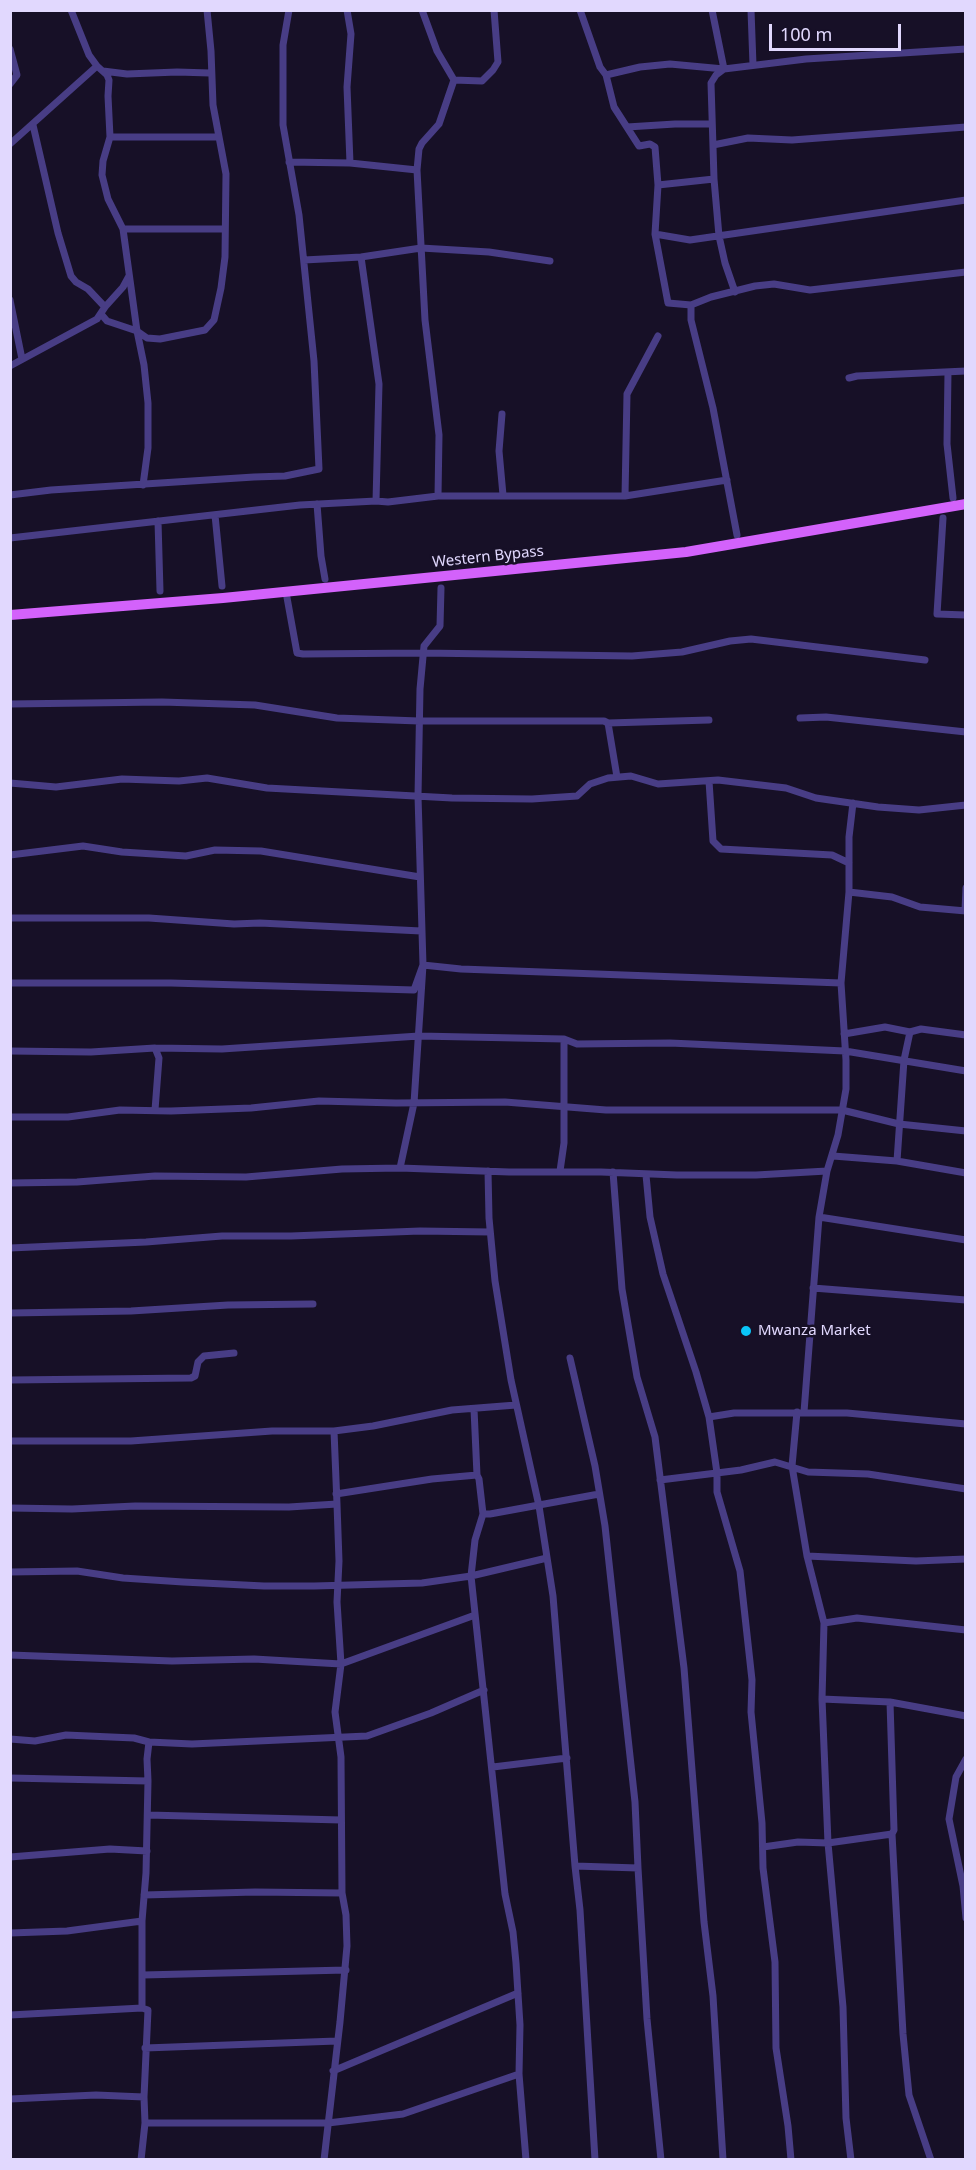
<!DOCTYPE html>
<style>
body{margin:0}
#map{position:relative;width:976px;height:2170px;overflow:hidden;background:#171027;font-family:"Noto Sans",sans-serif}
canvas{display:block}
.frame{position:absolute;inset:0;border:12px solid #e1d8fe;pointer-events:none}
.scale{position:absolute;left:769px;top:24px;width:132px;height:27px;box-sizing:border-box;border:3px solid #e1d8fe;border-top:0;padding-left:8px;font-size:18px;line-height:21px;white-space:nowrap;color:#e1d8fe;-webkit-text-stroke:4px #171027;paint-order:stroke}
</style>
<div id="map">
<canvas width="976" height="2170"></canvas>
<div class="frame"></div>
<div class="scale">100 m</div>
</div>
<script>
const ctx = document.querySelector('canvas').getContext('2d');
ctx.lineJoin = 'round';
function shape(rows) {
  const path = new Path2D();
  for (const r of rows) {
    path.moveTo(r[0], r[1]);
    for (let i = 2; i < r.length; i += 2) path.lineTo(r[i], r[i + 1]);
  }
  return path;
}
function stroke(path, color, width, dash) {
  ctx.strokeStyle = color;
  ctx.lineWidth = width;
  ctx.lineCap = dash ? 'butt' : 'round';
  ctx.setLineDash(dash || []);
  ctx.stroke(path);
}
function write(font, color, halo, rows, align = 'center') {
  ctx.font = font + ' "Noto Sans",sans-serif';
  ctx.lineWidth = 5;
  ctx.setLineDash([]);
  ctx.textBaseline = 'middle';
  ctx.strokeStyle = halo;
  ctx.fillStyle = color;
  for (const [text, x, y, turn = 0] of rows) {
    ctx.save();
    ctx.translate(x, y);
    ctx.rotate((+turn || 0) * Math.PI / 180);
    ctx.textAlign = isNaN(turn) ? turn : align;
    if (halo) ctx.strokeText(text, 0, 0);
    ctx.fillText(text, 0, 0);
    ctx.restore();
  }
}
stroke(shape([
 [71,10,89,55,97,66],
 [347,10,351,34,347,87,350,163],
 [422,10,437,51,454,80,439,124,422,143,419,149,417,170,425,320,439,435,438,496],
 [580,10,600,67,606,75,614,107,639,146,650,144,655,147,658,185,655,234,668,303,691,305],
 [751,10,753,65],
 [10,49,17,75,10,84],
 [103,71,127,74,177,72,210,73],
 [606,75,640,67,670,64,724,69,712,10],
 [454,80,482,81,493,70,498,62,494,10],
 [33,125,58,233,71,276,76,282,88,289,105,307],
 [627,127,675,124,712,124],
 [110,137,218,137],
 [10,144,97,66,107,75,109,80,108,96,110,137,103,161,102,175,108,199,123,229,137,331,144,365,148,403,148,448,143,485],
 [713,145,748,138,792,140,966,127],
 [289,162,350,163,417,170],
 [658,185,714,179],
 [123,229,225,229],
 [655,234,690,240,966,200],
 [361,257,379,384,376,501],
 [304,260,361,257,421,248,489,252,550,261],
 [735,292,725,263,719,236,714,179,711,83,716,75,724,69,806,59,966,49],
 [10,300,22,359],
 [101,314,107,321,137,331,147,338,160,339,205,330,214,320,221,288,225,257,226,174,213,105,211,51,207,10],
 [10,366,97,319,105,307,123,287,129,276],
 [948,372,947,444,953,498],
 [849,378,857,376,966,371],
 [502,414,499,451,503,495],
 [10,495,51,490,254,477,285,476,319,469,314,361,299,215,283,125,283,45,289,10],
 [625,496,627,394,658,336],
 [317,504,321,556,325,579],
 [215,515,222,586],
 [943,518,937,614,966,615],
 [158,521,160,591],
 [737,535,713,408,691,320,691,305,711,297,755,286,774,284,810,290,966,272],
 [10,538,300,505,376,501,388,502,438,496,625,496,727,480],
 [286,592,297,653,303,654,423,653,632,656,682,652,730,641,751,639,925,660],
 [10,704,162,702,255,705,337,718,419,721,604,721,608,723,709,720],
 [800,718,826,717,966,732],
 [608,723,617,777],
 [709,781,713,841,721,849,832,855,849,863],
 [10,783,56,787,122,779,179,781,207,778,267,788,452,798,532,799,577,796,590,784,608,778,631,776,658,784,718,780,786,788,816,798,878,807,919,810,966,805],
 [10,855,83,846,122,852,186,856,215,850,261,851,420,877],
 [849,892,892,897,920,907,966,911],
 [965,911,966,888],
 [10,918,149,918,234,924,260,923,421,931],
 [10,983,171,983,414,990,423,965,461,969,841,983],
 [844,1034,885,1027,910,1032,921,1029,966,1035],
 [155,1048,222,1049,419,1036,564,1039,577,1044,670,1043,845,1051,966,1071],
 [10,1051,91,1052,155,1048,159,1058,155,1110],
 [10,1117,68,1117,120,1110,171,1111,251,1108,319,1101,396,1103,505,1102,606,1110,842,1110,899,1124,966,1131],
 [833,1156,897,1161,966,1173],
 [897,1161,904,1060,910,1032],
 [400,1168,414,1103,423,965,418,796,420,689,424,646,440,626,441,588],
 [488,1171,489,1218,495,1281,511,1380,539,1506,553,1596,575,1866,638,1868,647,2019,661,2160],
 [560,1171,564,1143,564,1039],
 [827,1171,838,1135,846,1089,846,1060,841,983,849,892,849,837,853,803],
 [613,1172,622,1289,637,1377,655,1437,684,1668,704,1922,713,1996,723,2160],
 [646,1175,650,1217,663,1274,696,1372,709,1417,717,1473,717,1492,740,1571,752,1680,751,1712,762,1823,763,1868,775,1962,776,2048,788,2126,791,2160],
 [10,1183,77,1182,155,1176,246,1177,342,1169,400,1168,509,1172,601,1172,677,1175,756,1175,827,1171,819,1217,804,1412],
 [819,1217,966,1240],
 [10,1248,146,1242,222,1236,291,1236,420,1231,490,1232],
 [813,1288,966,1300],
 [10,1313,131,1311,228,1305,313,1304],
 [570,1358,595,1466,605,1526,635,1802,638,1868],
 [10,1380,191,1378,195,1376,198,1362,204,1356,234,1353],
 [474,1409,477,1475,479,1479,483,1514,475,1540,471,1576,505,1894,513,1932,516,1963,520,2025,519,2074,526,2160],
 [797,1412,792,1466,807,1556,824,1623,822,1699,828,1843,843,2007,846,2118,851,2160],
 [709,1417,734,1413,847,1413,966,1424],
 [334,1431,373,1426,452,1410,516,1405],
 [10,1441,131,1441,272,1431,334,1431,337,1504,289,1507,135,1506,72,1509,10,1508],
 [660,1480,741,1470,775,1462,808,1472,868,1474,966,1489],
 [336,1494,432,1479,477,1475],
 [483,1514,490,1514,599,1494],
 [807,1556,916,1561,966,1559],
 [10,1572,77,1571,123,1578,183,1582,264,1586,314,1586,422,1583,471,1576,547,1558],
 [824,1623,857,1618,966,1630],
 [10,1655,172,1661,254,1659,341,1664,475,1615],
 [822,1699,890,1702,966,1716],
 [890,1702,894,1830,892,1834,903,2034,909,2095,931,2160],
 [10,1739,35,1741,66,1735,134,1738,149,1742,192,1744,367,1736,431,1713,484,1690],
 [966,1759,956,1777,949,1819,963,1886,966,1918],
 [493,1767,567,1758],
 [10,1778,148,1781,146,1873,142,1921],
 [148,1781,147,1759,149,1742],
 [148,1815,341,1820],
 [763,1847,798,1842,828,1843,892,1834],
 [10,1857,110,1849,147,1851],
 [575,1866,580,1910,595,2160],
 [144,1895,255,1892,342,1893],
 [10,1933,67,1931,142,1921,142,2008],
 [143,1975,346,1970],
 [10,2015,142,2008,148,2010,144,2097,145,2123,141,2160],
 [145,2048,337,2041],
 [333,2071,518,1993],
 [10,2099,96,2095,144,2097],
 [145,2123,328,2123,403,2114,519,2074],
 [324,2160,340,2022,347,1946,346,1915,342,1893,341,1757,335,1712,341,1664,337,1602,339,1561,337,1504]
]), '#483d85', 7);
stroke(shape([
 [10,615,223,598,686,552,966,504]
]), '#d362fb', 10);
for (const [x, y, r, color] of [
 [746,1331,6,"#0ac5f8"]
]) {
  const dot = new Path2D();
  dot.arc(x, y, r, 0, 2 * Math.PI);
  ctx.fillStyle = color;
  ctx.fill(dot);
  stroke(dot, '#171027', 2);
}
write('15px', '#e1d8fe', '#171027', [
 ["Western Bypass",488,557,-6]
]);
write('15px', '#e1d8fe', '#171027', [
 ["Mwanza Market",758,1331]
], 'left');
</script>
